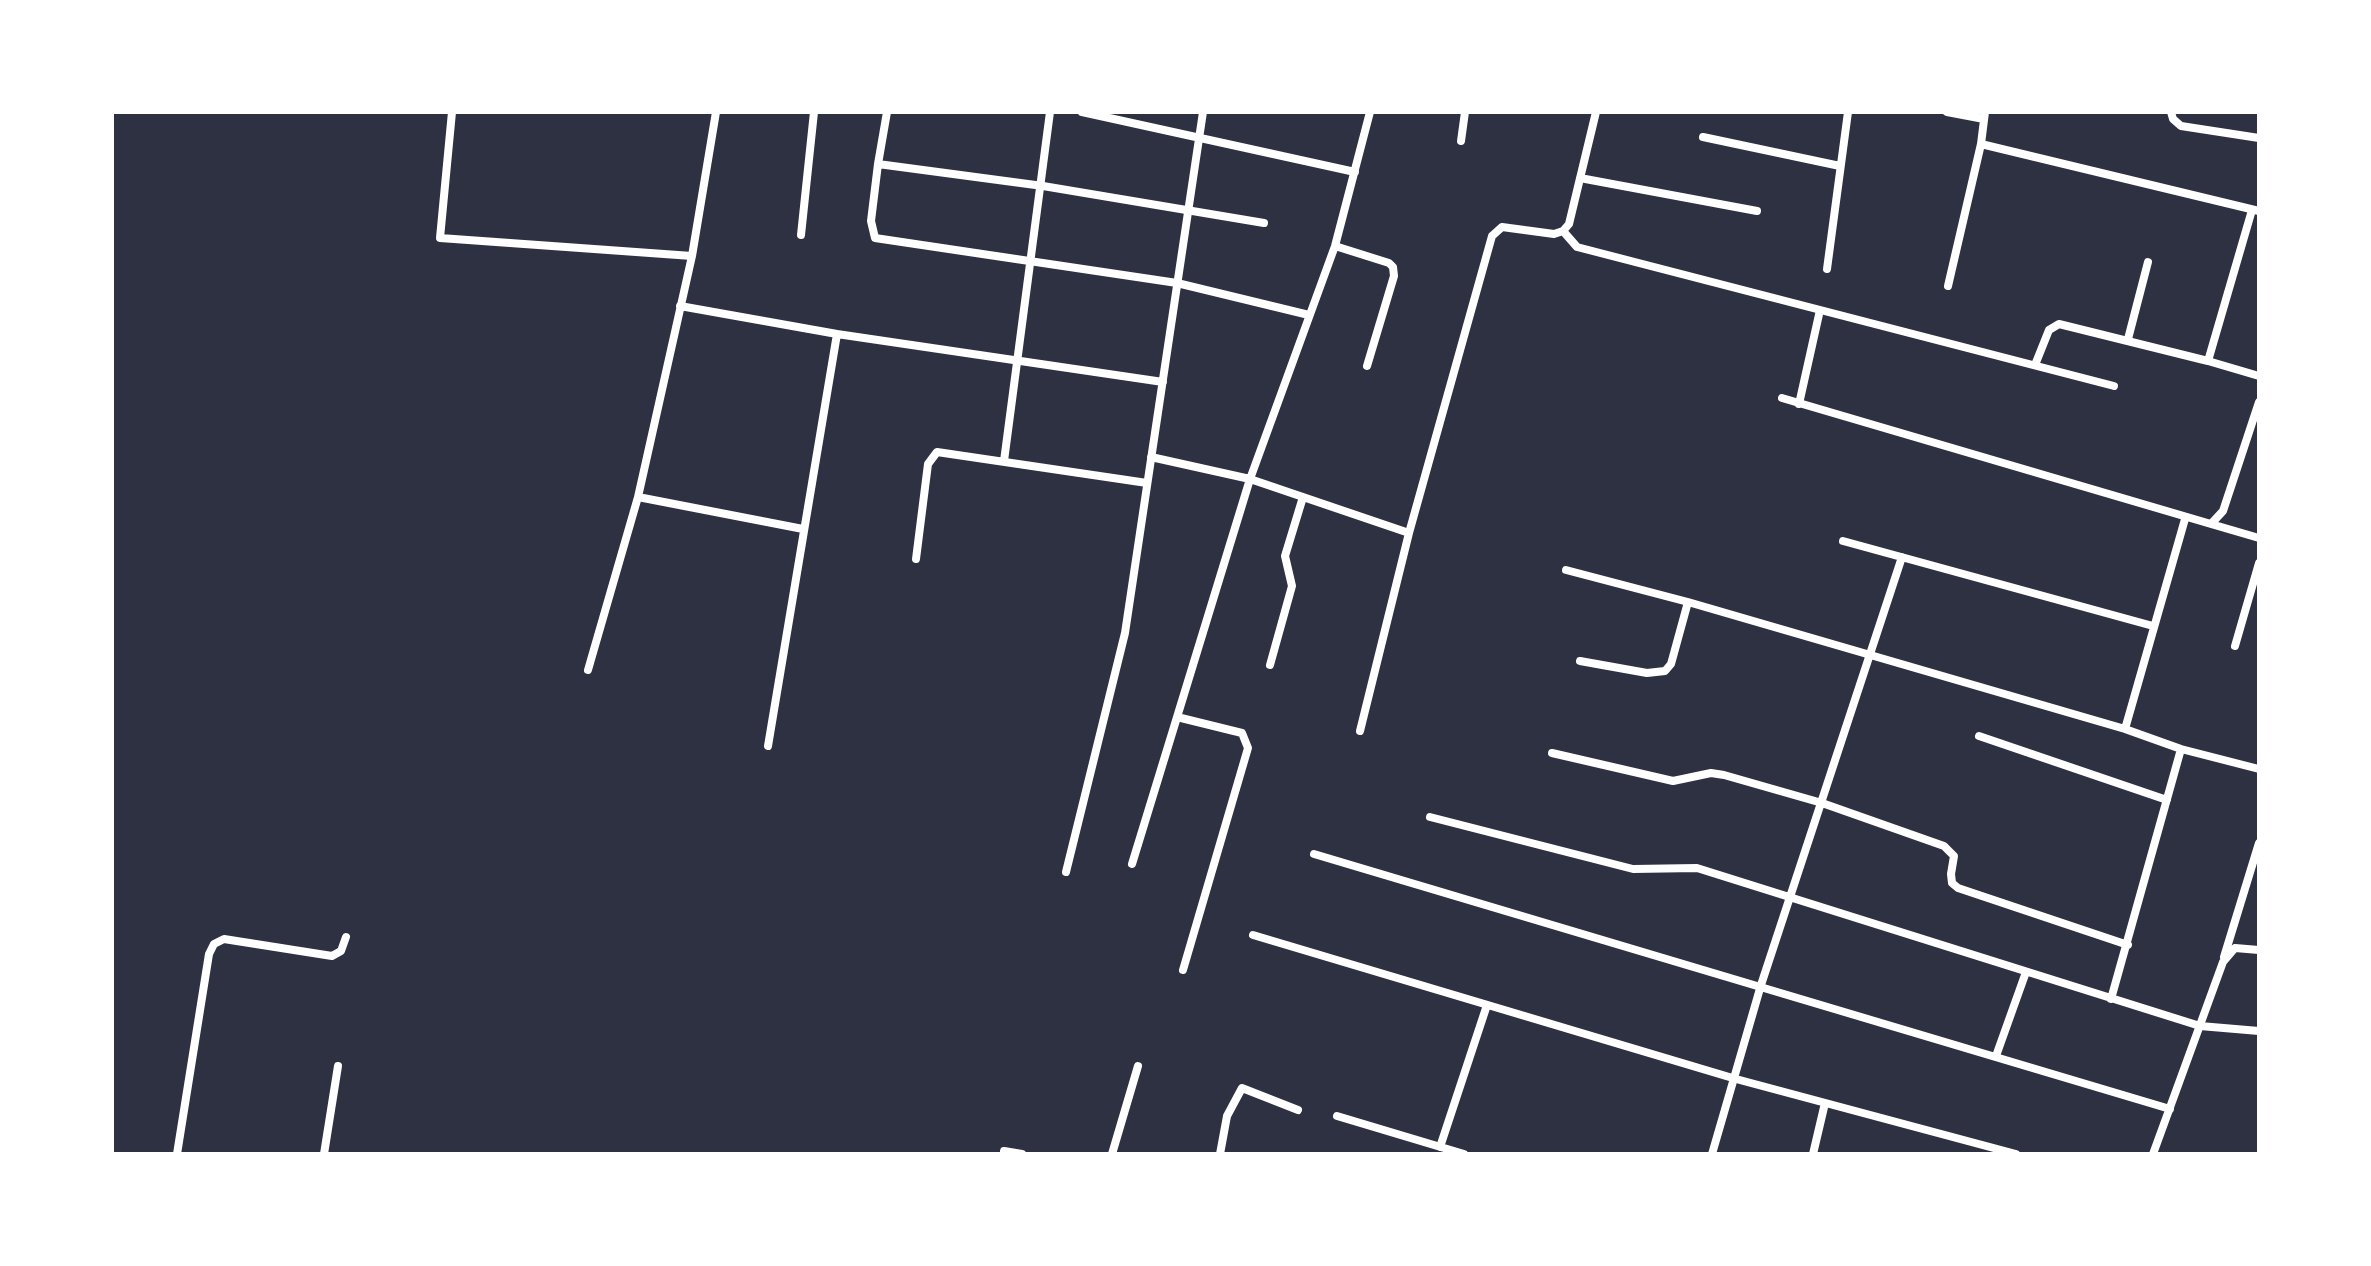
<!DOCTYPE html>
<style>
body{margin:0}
#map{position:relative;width:2371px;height:1266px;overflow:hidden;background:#2d3142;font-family:"Fira Sans",sans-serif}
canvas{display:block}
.frame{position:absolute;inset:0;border:114px solid #fff;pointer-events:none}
</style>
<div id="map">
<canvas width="2371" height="1266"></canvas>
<div class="frame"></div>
</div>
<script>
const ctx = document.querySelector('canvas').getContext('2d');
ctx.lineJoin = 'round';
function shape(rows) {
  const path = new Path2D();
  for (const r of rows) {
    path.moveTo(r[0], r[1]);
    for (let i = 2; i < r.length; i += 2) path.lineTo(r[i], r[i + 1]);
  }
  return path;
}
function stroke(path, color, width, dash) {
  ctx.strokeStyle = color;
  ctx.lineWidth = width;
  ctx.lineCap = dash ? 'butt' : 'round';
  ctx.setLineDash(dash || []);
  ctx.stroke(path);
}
stroke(shape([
 [452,112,440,238,692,256,638,497,803,529],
 [887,112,878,164,1043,186,1264,223],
 [1082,112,1355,172],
 [1947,112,1984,119],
 [1985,112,1981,144,2259,211],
 [2171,112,2173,119,2181,126,2259,138],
 [1703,137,1840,166],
 [1461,141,1465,112],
 [878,164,871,221,875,238,1177,283,1309,315],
 [1580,178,1757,211],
 [2252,210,2208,361,2259,376],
 [1563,231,1577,247,2114,386],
 [801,235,814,112],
 [1335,246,1389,263,1393,267,1394,276,1367,366],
 [692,256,716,112],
 [1827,269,1848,112],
 [1948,286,1981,144],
 [680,306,837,334],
 [2128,339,2148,262],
 [2035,365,2049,330,2059,324,2208,361],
 [1782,398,2211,524,2223,511,2259,402],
 [1799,404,1820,310],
 [1151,457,1250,479,1409,533],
 [1004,461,1050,112],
 [2211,524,2259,538],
 [1843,541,2153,626],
 [916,559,928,464,937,452,1147,483],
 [1566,570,1688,602,2125,729,2181,749,2259,769],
 [2235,646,2259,563],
 [1580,661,1647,673,1665,671,1671,664,1688,602],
 [1270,665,1292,586,1285,556,1303,497],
 [588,670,638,497],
 [1177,717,1242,733,1248,748,1183,970],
 [2125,729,2185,519],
 [1360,731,1409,533,1492,236,1502,227,1554,234,1563,231,1569,224,1596,112],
 [1979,736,2167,800],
 [768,746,837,334,1163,382],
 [1552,753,1673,781,1711,773,1724,775,1822,803,1944,846,1954,856,1951,874,1952,883,1958,888,2128,945],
 [1430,817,1633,869,1697,868,2200,1026,2259,1031],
 [1314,854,2170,1109],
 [1132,864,1250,479,1335,246,1370,112],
 [1066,872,1125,633,1203,112],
 [1253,935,1736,1079,2016,1154],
 [2224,957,2259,843],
 [2111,999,2181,749],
 [1996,1056,2026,972],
 [1337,1116,1464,1154],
 [1440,1147,1487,1005],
 [1004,1151,1022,1154],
 [177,1154,209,954,214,944,224,939,332,956,341,951,346,937],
 [324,1154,338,1066],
 [1112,1154,1138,1066],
 [1220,1154,1227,1116,1242,1088,1298,1110],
 [1712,1154,1761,985,1902,557],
 [1813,1154,1825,1103],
 [2153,1154,2223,962,2235,948,2259,950]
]), '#fff', 8);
</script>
